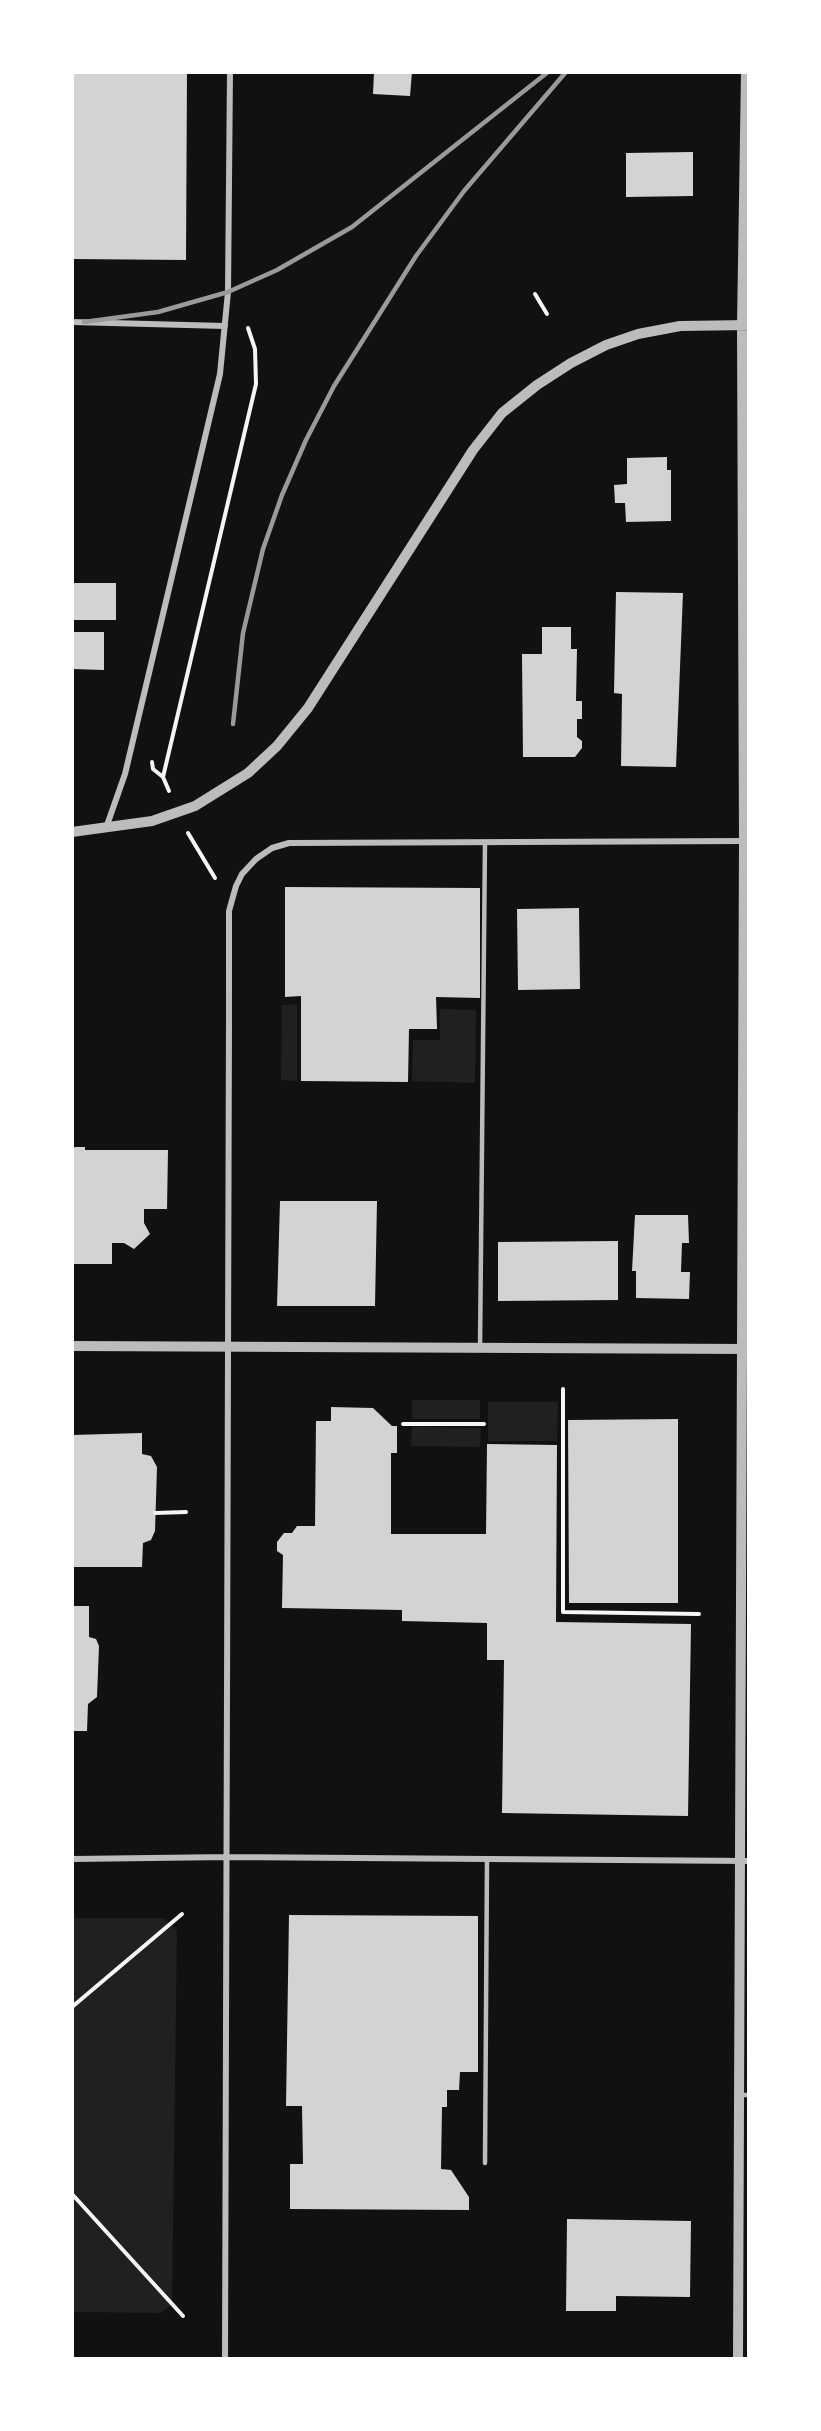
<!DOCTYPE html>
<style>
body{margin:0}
#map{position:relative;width:821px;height:2431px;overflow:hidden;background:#111;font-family:Poppins,sans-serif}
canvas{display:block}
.frame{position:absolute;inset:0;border:74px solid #fff;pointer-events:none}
</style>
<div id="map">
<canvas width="821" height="2431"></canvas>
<div class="frame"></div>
</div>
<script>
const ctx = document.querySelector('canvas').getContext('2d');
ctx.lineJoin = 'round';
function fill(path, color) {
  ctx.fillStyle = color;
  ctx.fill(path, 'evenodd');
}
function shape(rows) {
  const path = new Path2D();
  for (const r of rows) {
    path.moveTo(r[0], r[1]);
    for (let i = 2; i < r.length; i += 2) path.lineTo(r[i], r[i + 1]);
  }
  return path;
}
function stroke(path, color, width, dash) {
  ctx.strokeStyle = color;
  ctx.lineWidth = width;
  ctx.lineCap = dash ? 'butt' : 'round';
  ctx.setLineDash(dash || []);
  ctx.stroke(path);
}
fill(shape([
 [297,1004,297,1081,281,1080,282,1005],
 [440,1009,476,1010,475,1083,412,1081,413,1040,440,1040],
 [412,1400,480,1400,480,1419,412,1419],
 [488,1402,558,1402,557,1441,488,1441],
 [412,1427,481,1428,480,1447,411,1446],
 [72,1918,163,1918,177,1930,172,2304,161,2313,72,2312]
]), '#202020');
fill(shape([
 [72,72,187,72,186,260,72,259],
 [374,72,412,72,410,96,373,94],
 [693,152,693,196,626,197,626,153],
 [667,457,667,470,671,470,671,521,626,522,625,503,615,503,614,485,627,484,627,458],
 [72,583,116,583,116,620,72,620],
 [616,592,683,593,676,767,621,766,622,694,614,693],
 [542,627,571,627,571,649,577,649,576,701,582,701,582,719,577,719,577,737,582,741,582,748,575,757,523,757,522,654,542,654],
 [72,632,104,632,104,670,72,669],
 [285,887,480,888,480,998,436,997,437,1029,409,1029,408,1082,301,1081,301,996,285,997],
 [579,908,580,989,518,990,517,909],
 [75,1147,85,1147,85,1150,168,1150,167,1209,144,1209,144,1223,150,1234,134,1249,124,1243,112,1243,112,1264,72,1264,72,1149],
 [280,1201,377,1201,375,1306,277,1306],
 [635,1215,688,1215,689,1243,682,1243,681,1272,690,1272,689,1299,636,1298,636,1271,632,1271],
 [618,1241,618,1300,498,1301,498,1242],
 [331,1407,373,1408,392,1426,397,1426,397,1453,391,1453,391,1534,486,1534,487,1444,557,1445,556,1622,691,1624,688,1816,502,1813,504,1660,487,1660,487,1623,402,1621,402,1610,282,1608,283,1555,277,1551,277,1542,284,1533,292,1533,297,1526,315,1526,316,1421,331,1421],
 [678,1419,678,1603,569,1603,568,1420],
 [142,1433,142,1454,151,1456,157,1467,155,1531,151,1540,143,1543,142,1567,72,1567,72,1435],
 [72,1606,89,1606,89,1637,96,1639,99,1646,97,1697,88,1704,87,1731,72,1731],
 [289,1915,478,1916,478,2072,460,2072,459,2090,447,2090,447,2107,442,2107,441,2169,451,2170,469,2197,469,2210,290,2209,290,2164,303,2164,302,2106,286,2106],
 [567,2219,691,2221,690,2297,616,2296,616,2311,566,2311]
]), '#d3d3d3');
stroke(shape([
 [535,294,547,314],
 [152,762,153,769,163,777,169,791],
 [163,777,256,384,255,349,248,328],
 [188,833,215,878],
 [563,1389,563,1612,699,1614],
 [403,1424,484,1424],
 [155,1513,186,1512],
 [72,2007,182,1914],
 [72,2194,183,2316]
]), '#f5f5f5', 4);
stroke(shape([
 [480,1348,485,842],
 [739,2095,749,2095],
 [485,2163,487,1860]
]), '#bcbcbc', 4.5);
stroke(shape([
 [72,322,225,326],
 [106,828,125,774,220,374,228,292,230,72],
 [72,1859,228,1857,749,1861],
 [225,2359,229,1018,229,911,236,886,242,874,256,859,272,848,289,843,745,841]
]), '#bcbcbc', 6);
stroke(shape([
 [72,832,152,821,195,806,248,773,277,746,308,708,473,450,502,413,537,385,571,363,606,345,638,334,680,326,749,325],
 [72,1346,749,1349],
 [738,2359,744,841,742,325,746,72]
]), '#bcbcbc', 10);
stroke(shape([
 [84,322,158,312,228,292,277,270,352,227,548,72],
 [233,724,243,633,263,549,282,495,306,440,334,386,416,256,464,191,566,72]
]), '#9a9a9a', 4.5);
</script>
